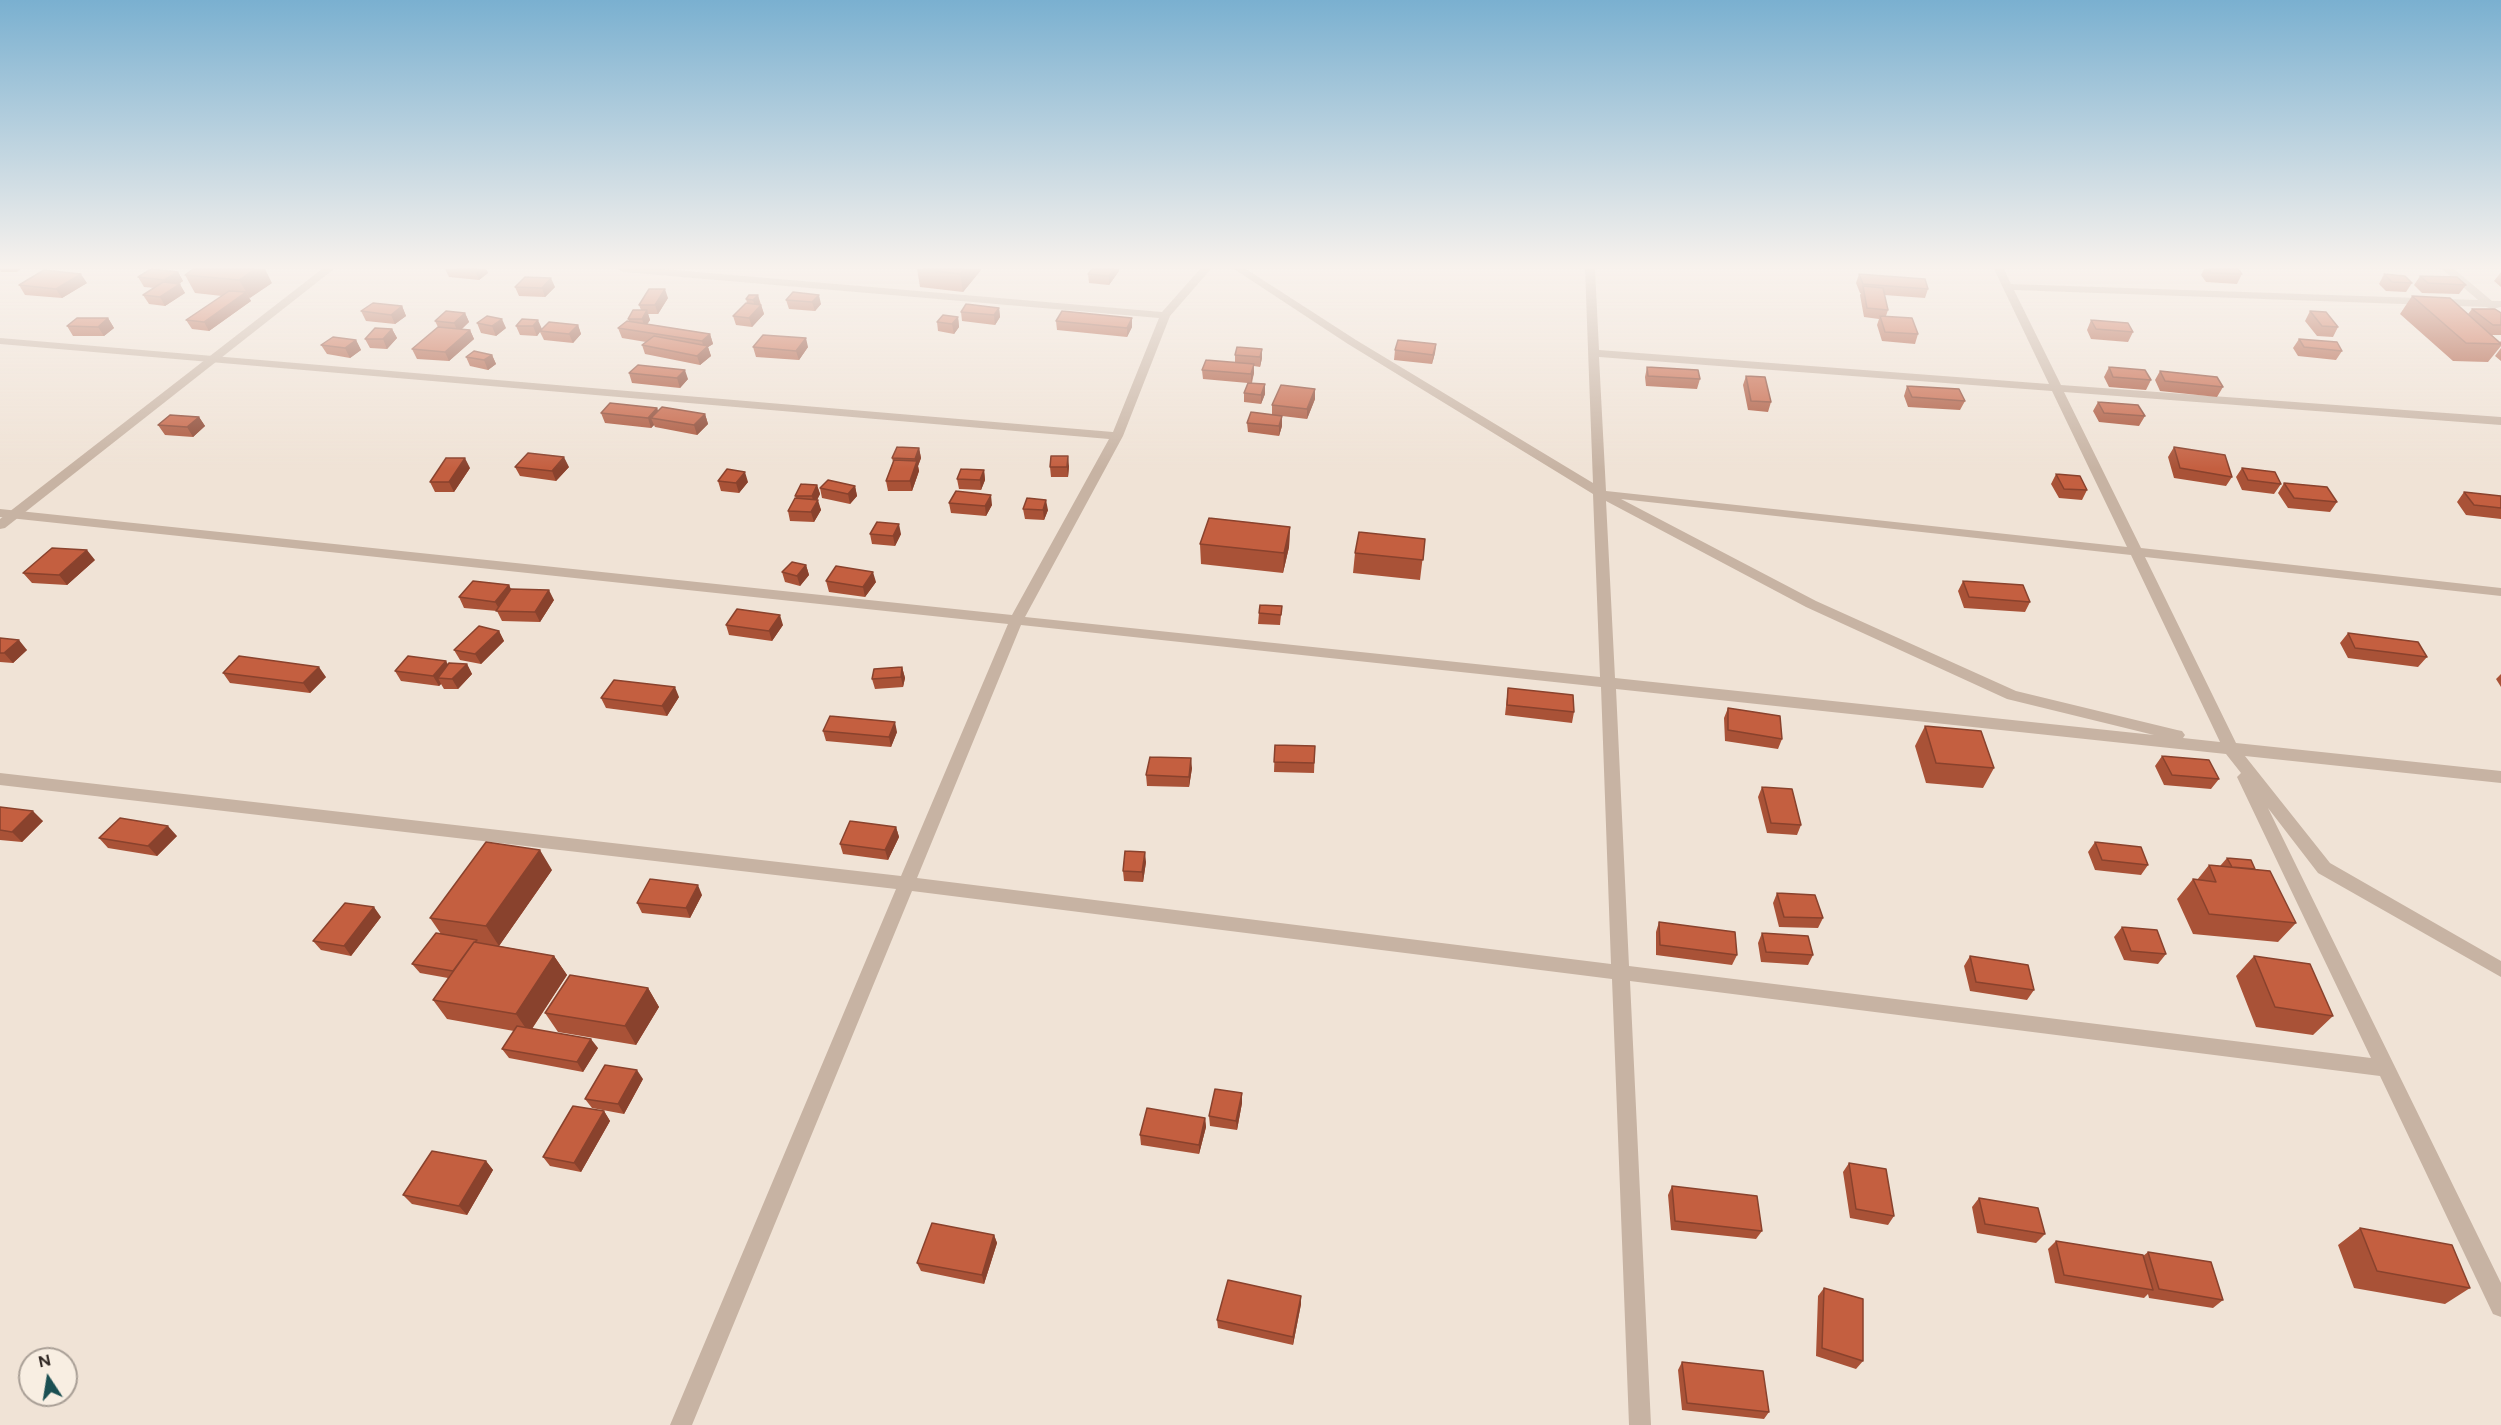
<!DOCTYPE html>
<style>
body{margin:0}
#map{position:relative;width:2501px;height:1425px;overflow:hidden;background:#f0e3d6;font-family:Figtree,sans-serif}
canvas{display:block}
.north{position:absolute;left:18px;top:1347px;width:60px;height:60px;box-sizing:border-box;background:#f8eee2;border:2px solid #a99f96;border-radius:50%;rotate:348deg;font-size:16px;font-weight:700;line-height:24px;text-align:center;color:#322925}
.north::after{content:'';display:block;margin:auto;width:21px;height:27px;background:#1b4f52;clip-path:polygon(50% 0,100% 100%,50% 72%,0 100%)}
</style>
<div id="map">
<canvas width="2501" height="1425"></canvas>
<div class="north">N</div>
</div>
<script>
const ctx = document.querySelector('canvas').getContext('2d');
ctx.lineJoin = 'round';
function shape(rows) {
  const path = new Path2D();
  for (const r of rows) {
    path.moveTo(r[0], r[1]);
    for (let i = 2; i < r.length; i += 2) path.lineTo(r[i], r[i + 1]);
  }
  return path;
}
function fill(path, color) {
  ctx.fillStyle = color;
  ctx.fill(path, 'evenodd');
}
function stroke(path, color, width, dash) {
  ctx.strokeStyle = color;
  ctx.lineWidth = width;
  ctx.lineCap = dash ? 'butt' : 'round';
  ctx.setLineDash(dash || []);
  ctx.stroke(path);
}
fill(shape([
 [618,269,663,269,1162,312,1200,269,1211,269,1170,316,1123,436,1025,617,1600,677,1593,494,1348,344,1234,269,1246,269,1356,340,1593,483,1585,269,1595,269,1599,350,2049,384,1994,269,2004,269,2011,284,2478,300,2442,269,2454,269,2492,301,2501,301,2501,307,2492,309,2486,307,2014,290,2061,385,2501,417,2501,425,2064,392,2141,548,2501,588,2501,596,2145,557,2236,743,2501,771,2501,783,2245,756,2330,863,2501,961,2501,977,2318,873,2268,808,2501,1283,2501,1317,2493,1314,2380,1076,1630,981,1651,1425,1629,1425,1612,979,912,891,692,1425,670,1425,896,889,0,785,0,773,901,876,1008,624,0,517,0,509,1012,615,1109,439,0,344,0,338,1113,432,1159,318,623,272,618,269],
 [1599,357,2052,391,2127,547,1606,491,1599,357],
 [1621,499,2131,555,2220,742,2183,738,2185,735,2182,731,2177,730,2016,691,1816,601,1621,499],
 [1606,501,1806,607,2007,699,2154,735,1615,678,1606,501],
 [1021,625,1601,687,1611,964,917,878,1021,625],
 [1616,689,2226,754,2241,773,2237,777,2371,1058,1629,966,1616,689]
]), '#c7b3a3');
fill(shape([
 [322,269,334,269,5,528,0,529,0,519,322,269]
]), '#c7b3a3');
fill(shape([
 [0,269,21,269,17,272,1,272],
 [445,269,486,269,488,273,479,280,449,277],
 [917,269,981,269,981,270,963,292,920,287],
 [2204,269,2238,269,2242,274,2237,284,2206,282,2201,275],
 [1119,271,1109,285,1089,283,1088,274],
 [178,272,183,281,179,284,185,293,165,306,149,304,143,295,155,288,144,287,138,277],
 [2501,272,2501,287,2494,281],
 [1859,274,1928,289,1925,298,1884,295,1888,310,1886,316,1918,334,1915,344,1882,341,1877,325,1879,319,1864,317,1860,295,1861,293,1860,293,1856,283],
 [2384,274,2412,283,2406,292,2386,291,2379,284],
 [185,275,272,283,249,298,251,301,209,331,192,329,186,320,222,296,195,293],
 [2420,276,2466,285,2459,294,2422,293,2414,285],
 [87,283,62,298,25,295,19,285],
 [515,287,555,287,545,297,519,296],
 [793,292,821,304,815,311,789,309,786,300],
 [758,295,764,314,752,327,736,325,733,316,747,303,746,299],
 [2412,296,2468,314,2472,309,2501,313,2501,335,2492,335,2500,342,2501,341,2501,346,2488,362,2453,361,2400,314],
 [668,298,658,314,648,314,650,320,647,324,710,334,713,344,708,347,711,356,700,365,645,354,642,345,646,342,622,338,618,328,629,321,628,319,641,310,639,305],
 [402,306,406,316,395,324,366,321,361,311],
 [999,308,1000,317,995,325,962,321,961,312],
 [2310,311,2338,327,2333,337,2317,336,2305,321],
 [465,313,469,322,462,329,470,330,474,339,449,361,417,359,412,349,438,327,435,321],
 [958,317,959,327,954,334,938,331,937,322],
 [108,318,114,328,104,336,73,336,67,326],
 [1132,318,1132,327,1127,337,1057,330,1056,321],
 [522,319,542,329,578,325,581,334,573,343,544,340,540,332,537,336,520,335,516,326],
 [2091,320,2133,332,2128,342,2091,339,2087,330],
 [477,323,506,328,496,336,481,333],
 [392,329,397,338,387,349,370,348,365,339],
 [2299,339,2342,351,2336,360,2298,356,2293,348],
 [356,340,361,350,350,358,327,354,321,345],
 [1436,344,1435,353,1432,364,1394,360,1395,350],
 [753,347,808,347,799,360,756,357],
 [1237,347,1262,358,1260,367,1254,366,1254,373,1252,383,1265,384,1265,394,1261,404,1244,402,1244,393,1248,383,1203,379,1202,370,1235,362,1235,355],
 [2501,348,2501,361,2495,356],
 [492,355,496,364,488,370,470,366,466,357],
 [1647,367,1700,379,1697,389,1646,386,1645,377],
 [2109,367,2151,380,2146,390,2109,387,2104,377],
 [2160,371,2223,387,2217,397,2160,391,2155,380],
 [629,373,688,379,680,388,632,383],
 [1746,376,1771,402,1768,412,1748,410,1743,385],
 [1907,386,1965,401,1960,410,1908,407,1904,396],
 [1315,389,1315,399,1307,419,1282,416,1282,426,1279,436,1248,432,1247,423,1272,415,1272,405],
 [2098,402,2145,416,2139,426,2099,422,2093,411],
 [657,408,658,411,705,414,708,424,697,435,655,427,654,425,651,428,605,423,601,413],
 [199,417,205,426,193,437,165,435,158,425],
 [2174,447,2232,477,2226,486,2174,478,2168,457],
 [919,448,921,458,918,466,919,471,912,491,888,491,886,481,893,462,892,458],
 [1069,466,1068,477,1051,477,1050,467],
 [515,467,569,467,556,481,520,476],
 [470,468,454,492,435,492,430,482],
 [2242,468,2281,484,2274,494,2242,490,2236,477],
 [984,470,985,480,981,490,959,489,957,479],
 [2056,474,2087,490,2082,500,2059,498,2051,484],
 [718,481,748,482,739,493,721,491],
 [2284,483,2337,502,2330,512,2288,508,2278,493],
 [817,485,820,494,817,500,821,510,814,522,790,521,788,511,796,498,795,496],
 [855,486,857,496,850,504,822,498,820,488],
 [2464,492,2501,496,2501,519,2466,515,2457,502],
 [949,503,992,505,986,516,951,513],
 [1023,509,1048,510,1044,520,1025,519],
 [1290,527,1289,547,1283,573,1201,564,1200,544],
 [870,534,901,534,895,546,872,544],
 [1425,539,1420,580,1353,573,1355,553],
 [95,560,67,585,32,583,23,573],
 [806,565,809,575,800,586,785,582,782,572],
 [826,581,876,582,865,597,829,592],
 [1963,581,2030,602,2025,612,1964,608,1958,591],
 [509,585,511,590,554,600,540,622,502,621,497,611,464,608,459,597],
 [1282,606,1280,625,1258,624,1259,613],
 [726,625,783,625,772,641,729,635],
 [499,631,504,641,481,664,460,660,454,650],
 [2348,633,2427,657,2418,667,2348,658,2340,643],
 [0,638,27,650,13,663,0,662],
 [448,664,467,664,472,674,458,689,444,689,441,684,439,686,401,681,395,671],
 [902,667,905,678,903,687,875,689,872,679],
 [223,673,326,677,310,693,230,683],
 [2501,674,2501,687,2496,679],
 [1508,688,1574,712,1572,723,1505,715],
 [679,697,667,716,606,708,601,698],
 [1728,708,1782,739,1778,749,1725,741,1724,718],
 [1925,726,1994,768,1983,788,1926,783,1915,746],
 [823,731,897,732,891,747,826,741],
 [1275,745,1315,746,1314,773,1274,772],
 [2162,756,2219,779,2211,789,2164,785,2155,766],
 [1192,768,1189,787,1147,786,1146,775],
 [1762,787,1801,825,1797,835,1767,833,1758,797],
 [0,807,43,821,22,842,0,840],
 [896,827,899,837,888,860,843,854,840,844],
 [177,836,157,856,108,848,99,838],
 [2095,842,2148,865,2141,875,2095,870,2088,852],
 [2227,858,2255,869,2296,923,2278,942,2193,934,2177,899,2193,879,2197,880,2209,865,2220,866],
 [1146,862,1143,882,1124,881,1123,871],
 [552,870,499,946,554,956,567,975,532,1029,598,1048,583,1072,509,1058,502,1049,514,1031,447,1019,433,1000,448,978,420,973,412,964,441,934,430,918],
 [1777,893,1823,918,1818,928,1779,927,1773,903],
 [702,895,690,918,642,913,637,903],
 [381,917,351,956,321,950,313,941],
 [1659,922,1737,955,1732,965,1656,955,1656,932],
 [2122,927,2166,954,2158,964,2124,960,2114,937],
 [1762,933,1813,955,1808,965,1761,962,1758,943],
 [1970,956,2034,990,2027,1000,1970,991,1964,966],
 [2254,956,2333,1016,2313,1035,2256,1027,2236,976],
 [648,988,659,1007,636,1045,558,1032,545,1013],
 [643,1079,624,1114,592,1108,585,1099],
 [1242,1093,1242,1103,1237,1130,1210,1126,1209,1116],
 [604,1111,610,1121,581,1172,550,1166,543,1157],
 [1205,1118,1206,1127,1199,1154,1141,1145,1140,1135],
 [486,1161,493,1170,467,1215,412,1204,403,1195],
 [1849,1163,1894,1216,1888,1225,1850,1218,1843,1172],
 [1672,1186,1762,1231,1756,1239,1671,1230,1668,1195],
 [1979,1198,2045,1234,2036,1243,1977,1233,1972,1207],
 [2360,1228,2470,1288,2445,1304,2354,1288,2338,1245],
 [994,1235,997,1243,984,1284,921,1271,917,1263],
 [2056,1241,2143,1256,2148,1252,2223,1300,2213,1308,2149,1298,2148,1294,2144,1298,2055,1283,2048,1249],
 [1824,1288,1863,1361,1856,1369,1816,1356,1818,1296],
 [1301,1296,1301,1304,1293,1345,1218,1328,1217,1320],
 [1682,1362,1769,1412,1764,1419,1682,1410,1678,1370]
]), '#a95237');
fill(shape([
 [255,269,265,269,272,283,250,298,239,280],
 [477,269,486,269,488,273,479,280,475,271],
 [964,269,981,269,981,270,963,292,960,274],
 [1114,269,1119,269,1119,271,1109,285,1109,276],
 [178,272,183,281,170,289,164,280],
 [81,274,87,283,62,298,56,289],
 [551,278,555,287,545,297,542,288],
 [180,284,185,293,165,306,160,297],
 [665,289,668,298,658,314,655,305],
 [246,292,251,301,209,331,204,322],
 [758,295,760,305,756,309,753,300],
 [819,295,821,304,815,311,812,302],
 [761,305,764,314,752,327,749,318],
 [402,306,406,316,395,324,391,315],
 [999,308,1000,317,995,325,994,315],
 [647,310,650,320,645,328,642,319],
 [465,313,469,322,458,332,454,323],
 [958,317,959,327,954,334,952,324],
 [108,318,114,328,104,336,98,327],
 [1132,318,1132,327,1127,337,1127,328],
 [502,319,506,328,496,336,492,326],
 [538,320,542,329,537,336,533,326],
 [578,325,581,334,573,343,569,334],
 [392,329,397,338,387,349,383,339],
 [470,330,474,339,449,361,445,352],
 [710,334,713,344,708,347,711,356,700,365,697,356,704,350,702,341],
 [806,338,808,347,799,360,796,351],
 [356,340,361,350,350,358,345,348],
 [1436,344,1435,353,1432,364,1433,355],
 [1262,349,1262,358,1260,367,1260,357],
 [492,355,496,364,488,370,484,360],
 [1254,364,1254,373,1251,383,1251,374],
 [685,370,688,379,680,388,677,378],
 [1265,384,1265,394,1261,404,1261,395],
 [1315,389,1315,399,1307,419,1307,409],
 [657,408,660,417,651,418,654,425,651,428,648,418],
 [705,414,708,424,697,435,694,425],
 [1282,416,1282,426,1279,436,1279,426],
 [199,417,205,426,193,437,187,427],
 [919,448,921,458,918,466,919,471,912,491,910,481,916,464,915,459],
 [1068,456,1069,466,1068,477,1067,467],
 [564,457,569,467,556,481,552,471],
 [465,458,470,468,454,492,449,482],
 [984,470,985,480,981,490,980,480],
 [745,472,748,482,739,493,736,483],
 [817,485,820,494,814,506,812,496],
 [855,486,857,496,850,504,848,494],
 [991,495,992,505,986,516,985,506],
 [818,500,821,510,814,522,811,512],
 [1046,500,1048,510,1044,520,1043,510],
 [899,524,901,534,895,546,893,536],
 [1290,527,1289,547,1283,573,1284,553],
 [87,550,95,560,67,585,59,575],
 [806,565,809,575,800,586,797,576],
 [873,572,876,582,865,597,863,587],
 [509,585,514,595,501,612,495,602],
 [549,590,554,600,540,622,535,612],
 [780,615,783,625,772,641,769,631],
 [499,631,504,641,481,664,475,654],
 [19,640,27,650,13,663,4,653],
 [446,661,452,671,438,678,441,684,439,686,433,676],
 [467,664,472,674,458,689,452,679],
 [319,667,326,677,310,693,303,683],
 [902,667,905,678,903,687,901,677],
 [675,687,679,697,667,716,662,706],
 [895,722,897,732,891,747,889,737],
 [1191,758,1192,768,1189,787,1189,777],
 [33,811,43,821,22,842,12,832],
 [168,826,177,836,157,856,148,846],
 [896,827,899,837,888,860,885,850],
 [540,850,552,870,499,946,486,926],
 [1145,852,1146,862,1143,882,1142,872],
 [698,885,702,895,690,918,686,908],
 [374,907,381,917,351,956,344,946],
 [554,956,567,975,529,1033,516,1014],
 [648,988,659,1007,636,1045,625,1026],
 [591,1039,598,1048,583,1072,577,1062],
 [637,1070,643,1079,624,1114,618,1104],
 [1242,1093,1242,1103,1237,1130,1236,1121],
 [604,1111,610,1121,581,1172,574,1163],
 [1205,1118,1206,1127,1199,1154,1199,1145],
 [486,1161,493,1170,467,1215,459,1206],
 [994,1235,997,1243,984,1284,982,1275],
 [1301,1296,1301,1304,1293,1345,1293,1337]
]), '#89422d');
const building = shape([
 [151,269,152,269,178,272,164,280,138,277,151,269],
 [193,269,255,269,239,280,185,275,193,269],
 [457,269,477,269,475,271,457,269],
 [923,269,964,269,960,274,923,269],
 [1092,269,1114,269,1109,276,1088,274,1092,269],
 [2209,269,2238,269,2242,274,2211,273,2209,269],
 [44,270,81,274,56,289,19,285,44,270],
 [1859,274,1925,279,1928,289,1863,284,1859,274],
 [2384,274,2405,276,2412,283,2392,282,2384,274],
 [2420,276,2457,277,2466,285,2428,283,2420,276],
 [525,277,551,278,542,288,515,287,525,277],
 [163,282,180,284,160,297,143,295,163,282],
 [1863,286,1883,288,1888,310,1867,308,1863,286],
 [649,289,665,289,655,305,639,305,649,289],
 [229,291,246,292,204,322,186,320,229,291],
 [793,292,819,295,812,302,786,300,793,292],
 [749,295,758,295,753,300,746,299,749,295],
 [2412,296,2450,298,2501,344,2466,343,2412,296],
 [373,303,402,306,391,315,361,311,373,303],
 [746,303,761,305,749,318,733,316,746,303],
 [966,304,999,308,994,315,961,312,966,304],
 [2472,309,2495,309,2501,313,2501,325,2493,325,2472,309],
 [633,310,647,310,642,319,628,319,633,310],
 [446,311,465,313,454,323,435,321,446,311],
 [1062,311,1132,318,1127,328,1056,321,1062,311],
 [2310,311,2326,312,2338,327,2322,326,2310,311],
 [943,315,958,317,952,324,937,322,943,315],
 [487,316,502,319,492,326,477,323,487,316],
 [1880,316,1912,318,1918,334,1885,332,1880,316],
 [77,318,108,318,98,327,67,326,77,318],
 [522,319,538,320,533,326,516,326,522,319],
 [2091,320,2128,323,2133,332,2096,329,2091,320],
 [627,321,710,334,702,341,618,328,627,321],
 [549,322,578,325,569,334,540,331,549,322],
 [438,327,470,330,445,352,412,349,438,327],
 [375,328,392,329,383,339,365,339,375,328],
 [763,335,806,338,796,351,753,347,763,335],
 [654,336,708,346,697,356,642,345,654,336],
 [333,337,356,340,345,348,321,345,333,337],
 [2299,339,2337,342,2342,351,2304,347,2299,339],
 [1398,340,1436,344,1433,355,1395,350,1398,340],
 [1237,347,1262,349,1260,357,1235,355,1237,347],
 [474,351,492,355,484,360,466,357,474,351],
 [1206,360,1254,364,1251,374,1202,370,1206,360],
 [638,365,685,370,677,378,629,373,638,365],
 [1647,367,1698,370,1700,379,1648,376,1647,367],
 [2109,367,2145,370,2151,380,2113,377,2109,367],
 [2160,371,2217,377,2223,387,2165,381,2160,371],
 [1746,376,1765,377,1771,402,1751,401,1746,376],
 [1248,383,1265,384,1261,395,1244,393,1248,383],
 [1281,385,1315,389,1307,409,1272,405,1281,385],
 [1907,386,1959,389,1965,401,1912,397,1907,386],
 [2098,402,2138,405,2145,416,2104,413,2098,402],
 [610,403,657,408,648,418,601,413,610,403],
 [662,407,705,414,694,425,651,418,662,407],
 [1251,412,1282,416,1279,426,1247,423,1251,412],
 [170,415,199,417,187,427,158,425,170,415],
 [897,447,919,448,915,459,892,458,897,447],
 [2174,447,2225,455,2232,477,2180,468,2174,447],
 [528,453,564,457,552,471,515,467,528,453],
 [1051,456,1068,456,1067,467,1050,467,1051,456],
 [446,458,465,458,449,482,430,482,446,458],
 [894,460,917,461,910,481,886,481,894,460],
 [2242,468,2275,472,2281,484,2248,480,2242,468],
 [727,469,745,472,736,483,718,481,727,469],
 [961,469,984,470,980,480,957,479,961,469],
 [2056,474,2080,476,2087,490,2064,489,2056,474],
 [828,480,855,486,848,494,820,488,828,480],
 [2284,483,2327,487,2337,502,2294,498,2284,483],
 [801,484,817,485,812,496,795,496,801,484],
 [956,491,991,495,985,506,949,503,956,491],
 [2464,492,2501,496,2501,508,2474,505,2464,492],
 [795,498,818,500,811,512,788,511,795,498],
 [1027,498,1046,500,1043,510,1023,509,1027,498],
 [1209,518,1290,527,1284,553,1200,544,1209,518],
 [877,522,899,524,893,536,870,534,877,522],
 [1359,532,1425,539,1423,560,1355,553,1359,532],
 [52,548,87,550,59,575,23,573,52,548],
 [792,562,806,565,797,576,782,572,792,562],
 [836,566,873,572,863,587,826,581,836,566],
 [473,581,509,585,495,602,459,597,473,581],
 [1963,581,2023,585,2030,602,1969,597,1963,581],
 [511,589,549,590,535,612,496,611,511,589],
 [1260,605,1282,606,1281,615,1259,613,1260,605],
 [737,609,780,615,769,631,726,625,737,609],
 [479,626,499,631,475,654,454,650,479,626],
 [2348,633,2418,642,2427,657,2355,648,2348,633],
 [0,638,19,640,4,653,0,653,0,638],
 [239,656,319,667,303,683,223,673,239,656],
 [408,656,446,661,433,676,395,671,408,656],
 [449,663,467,664,452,679,438,678,449,663],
 [902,667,901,677,872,679,874,669,902,667],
 [614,680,675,687,662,706,601,698,614,680],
 [1508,688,1573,695,1574,712,1507,705,1508,688],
 [1728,708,1780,716,1782,739,1728,730,1728,708],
 [830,716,895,722,889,737,823,731,830,716],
 [1925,726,1981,731,1994,768,1936,763,1925,726],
 [1275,745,1315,746,1314,763,1274,762,1275,745],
 [2162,756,2209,760,2219,779,2172,775,2162,756],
 [1150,757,1191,758,1189,777,1146,775,1150,757],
 [1762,787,1792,789,1801,825,1771,823,1762,787],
 [0,807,33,811,12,832,0,830,0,807],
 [120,818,168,826,148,846,99,838,120,818],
 [850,821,896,827,885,850,840,844,850,821],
 [486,842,540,850,486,926,430,918,486,842],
 [2095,842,2141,847,2148,865,2102,860,2095,842],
 [1125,851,1145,852,1142,872,1123,871,1125,851],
 [2227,858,2251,860,2255,869,2232,867,2227,858],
 [2209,865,2270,871,2296,923,2209,914,2193,879,2216,882,2209,865],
 [650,879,698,885,686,908,637,903,650,879],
 [1777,893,1815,895,1823,918,1784,917,1777,893],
 [345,903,374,907,344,946,313,941,345,903],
 [1659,922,1735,932,1737,955,1660,945,1659,922],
 [2122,927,2157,930,2166,954,2131,951,2122,927],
 [436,933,477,940,475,942,474,942,453,971,412,964,436,933],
 [1762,933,1808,936,1813,955,1766,952,1762,933],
 [474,942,554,956,516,1014,433,1000,474,942],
 [1970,956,2028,965,2034,990,1976,982,1970,956],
 [2254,956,2310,964,2333,1016,2275,1007,2254,956],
 [570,975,648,988,625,1026,545,1013,570,975],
 [517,1026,591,1039,577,1062,502,1049,517,1026],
 [605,1065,637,1070,618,1104,585,1099,605,1065],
 [1215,1089,1242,1093,1236,1121,1209,1116,1215,1089],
 [573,1106,604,1111,574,1163,543,1157,573,1106],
 [1147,1108,1205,1118,1199,1145,1140,1135,1147,1108],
 [432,1151,486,1161,459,1206,403,1195,432,1151],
 [1849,1163,1886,1169,1894,1216,1856,1209,1849,1163],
 [1672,1186,1757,1196,1762,1231,1675,1221,1672,1186],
 [1979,1198,2038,1208,2045,1234,1985,1224,1979,1198],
 [932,1223,994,1235,982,1275,917,1263,932,1223],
 [2360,1228,2452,1245,2470,1288,2377,1271,2360,1228],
 [2056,1241,2143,1255,2153,1290,2064,1275,2056,1241],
 [2148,1252,2211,1262,2223,1300,2159,1289,2148,1252],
 [1228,1280,1301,1296,1293,1337,1217,1320,1228,1280],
 [1824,1288,1863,1299,1863,1361,1822,1348,1824,1288],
 [1682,1362,1763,1371,1769,1412,1687,1403,1682,1362]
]);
fill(building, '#c45f40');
stroke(building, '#89422d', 1.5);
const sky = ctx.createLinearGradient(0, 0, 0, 469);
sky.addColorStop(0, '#7ab0d0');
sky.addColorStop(0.57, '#f8f2ed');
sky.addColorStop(1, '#f8f2ed00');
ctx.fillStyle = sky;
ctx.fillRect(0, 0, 2501, 469);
</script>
